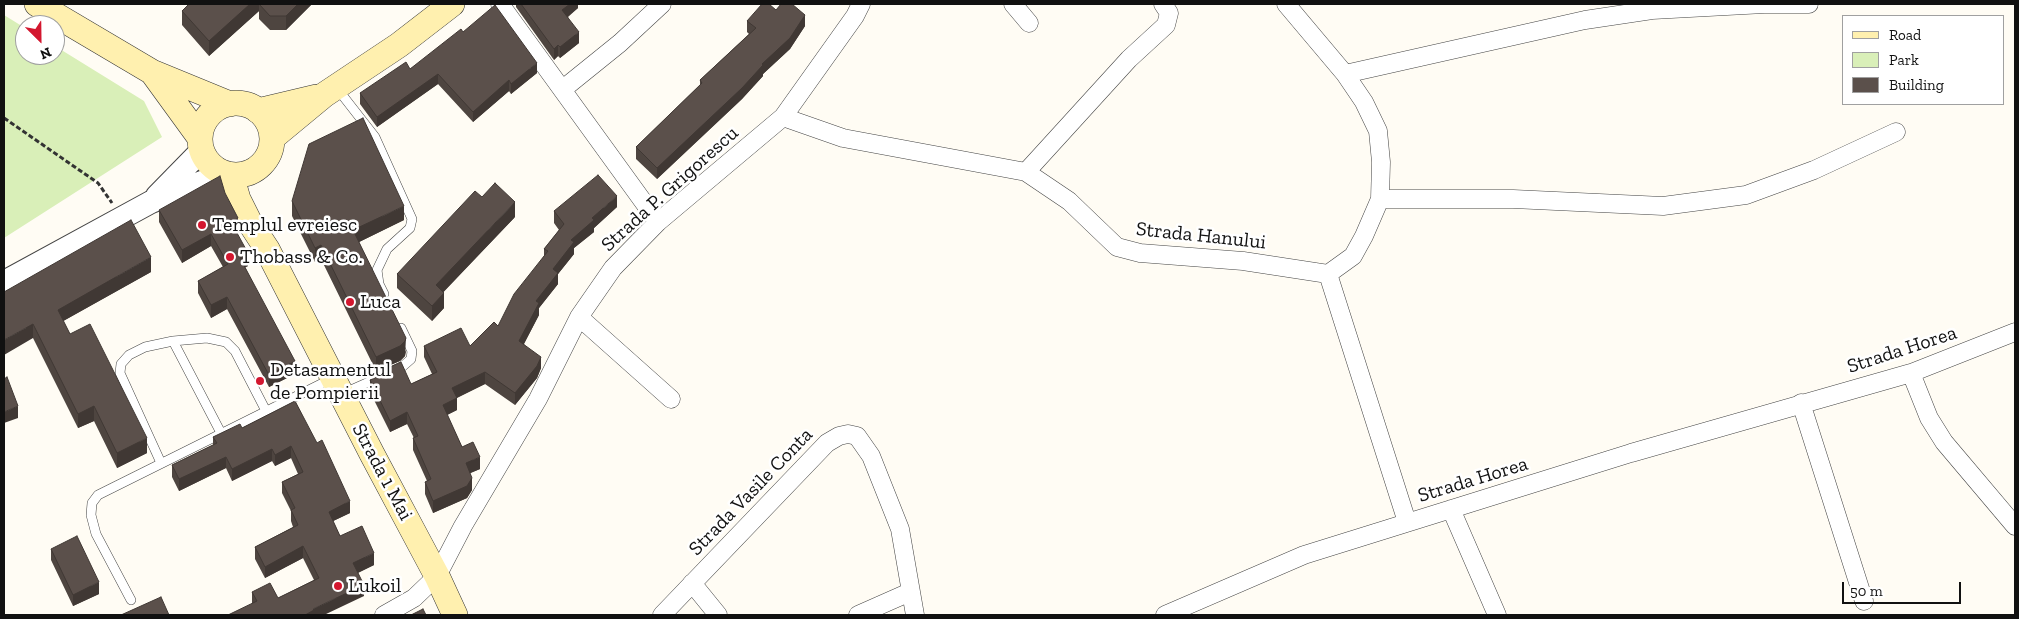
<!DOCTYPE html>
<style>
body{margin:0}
#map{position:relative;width:2019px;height:619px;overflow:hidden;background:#fffcf4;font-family:"Zilla Slab",serif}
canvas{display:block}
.frame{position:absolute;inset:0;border:5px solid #111;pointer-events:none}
.legend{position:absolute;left:1842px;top:15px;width:162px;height:90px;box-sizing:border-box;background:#fff;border:1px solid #a0a0a0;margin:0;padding:6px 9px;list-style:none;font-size:15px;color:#111}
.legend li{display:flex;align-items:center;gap:10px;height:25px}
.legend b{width:25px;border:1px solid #a0a0a0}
.north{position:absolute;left:15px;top:15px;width:50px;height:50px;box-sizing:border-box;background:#fff;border:1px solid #a0a0a0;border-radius:50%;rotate:157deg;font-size:14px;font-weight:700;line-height:20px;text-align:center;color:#111}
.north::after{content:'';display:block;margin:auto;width:18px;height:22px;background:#d3172f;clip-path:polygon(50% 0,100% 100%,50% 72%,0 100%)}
.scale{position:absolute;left:1842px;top:582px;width:119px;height:22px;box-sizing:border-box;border:2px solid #111;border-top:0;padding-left:6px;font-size:15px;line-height:18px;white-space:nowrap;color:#111;-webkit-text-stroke:4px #fff;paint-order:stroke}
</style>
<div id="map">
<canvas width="2019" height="619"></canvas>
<div class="frame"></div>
<ul class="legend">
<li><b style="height:6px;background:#fff0af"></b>Road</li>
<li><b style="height:14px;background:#d9efb8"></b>Park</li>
<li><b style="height:14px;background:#5b504b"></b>Building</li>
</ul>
<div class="north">N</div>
<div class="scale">50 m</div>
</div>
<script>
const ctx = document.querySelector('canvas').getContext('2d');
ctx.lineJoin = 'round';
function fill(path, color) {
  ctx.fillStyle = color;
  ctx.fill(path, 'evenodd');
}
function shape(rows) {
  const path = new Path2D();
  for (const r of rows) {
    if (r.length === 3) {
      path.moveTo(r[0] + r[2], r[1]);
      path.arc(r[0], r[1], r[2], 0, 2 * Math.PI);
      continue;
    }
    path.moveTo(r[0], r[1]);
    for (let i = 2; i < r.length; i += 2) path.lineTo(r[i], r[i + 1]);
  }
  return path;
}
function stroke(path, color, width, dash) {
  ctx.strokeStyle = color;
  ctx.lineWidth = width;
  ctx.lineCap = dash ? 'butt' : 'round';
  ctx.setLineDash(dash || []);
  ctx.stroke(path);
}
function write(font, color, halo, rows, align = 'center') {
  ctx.font = font + ' "Zilla Slab",serif';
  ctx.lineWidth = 5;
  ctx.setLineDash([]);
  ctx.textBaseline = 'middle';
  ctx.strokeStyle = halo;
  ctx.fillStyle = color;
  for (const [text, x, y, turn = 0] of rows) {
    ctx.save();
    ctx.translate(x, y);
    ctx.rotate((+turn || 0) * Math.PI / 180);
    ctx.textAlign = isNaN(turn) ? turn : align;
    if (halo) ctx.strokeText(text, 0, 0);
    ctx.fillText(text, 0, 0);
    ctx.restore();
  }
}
fill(shape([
 [4,15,25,28,25,55,55,55,55,46,144,101,162,137,4,238]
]), '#d9efb8');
const service = shape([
 [336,87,375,137,412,219,410,228,387,249,377,270,379,284,384,294],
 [173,341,221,433],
 [394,370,403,366,411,359,412,351,401,328],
 [344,393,380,377],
 [161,463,120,373,121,364,129,355,145,347,173,341,207,338,226,342,235,351,266,411],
 [131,600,96,534,91,515,92,503,98,495,333,378]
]);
const minor = shape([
 [500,4,658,222],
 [1013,4,1029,23],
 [1286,4,1345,74,1364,102,1378,131,1381,162,1380,199,1364,236,1353,256,1328,274],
 [1345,74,1585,20,1652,10,1764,4,1809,4],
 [563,89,620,43,662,4],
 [783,117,843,138,1026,172,1069,201,1117,247,1140,253,1243,261,1328,274,1407,522],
 [1026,172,1129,59,1166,25,1169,13,1163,4],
 [1380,199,1513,199,1663,206,1746,195,1814,170,1896,132],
 [579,317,671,399],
 [1911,373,1929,418,1944,442,2015,526],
 [1801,403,1864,601],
 [1451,509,1497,615],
 [692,583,718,615],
 [384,615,414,598,437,576,463,526,538,399,579,317,613,268,658,222,783,117,855,16,861,4],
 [662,615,827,443,839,436,848,434,857,436,871,456,900,529,915,615],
 [858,615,910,592],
 [1165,615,1304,555,1631,453,1911,373,2015,332]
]);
const tertiary = shape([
 [157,196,202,150],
 [4,282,151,202,225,173]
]);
const secondary = shape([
 [37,4,152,72,230,104],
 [152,72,200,138],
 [236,139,36],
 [258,111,317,97],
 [272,138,324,95,399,45,452,4],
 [231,175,238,199,250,223,267,249,372,454,437,576,455,615]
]);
stroke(service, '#444', 10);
stroke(minor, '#444', 19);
stroke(tertiary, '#444', 24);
stroke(secondary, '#333', 26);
stroke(shape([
 [4,118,98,183,112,203]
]), '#333', 3, [5, 2.5]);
stroke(service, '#fff', 9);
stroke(minor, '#fff', 18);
stroke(tertiary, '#fff', 22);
stroke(secondary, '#fff0af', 25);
fill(shape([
 [259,4,259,11,209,56,182,25,182,11],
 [259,4,312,4,286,30,270,30,259,19],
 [516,4,578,4,578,8,568,17,579,43,560,58,558,56,554,60,516,7],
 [776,10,805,26,790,49,763,74,763,76,742,99,657,179,636,159,636,147,700,85,700,80,749,34,747,32,747,21],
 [463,32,537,73,511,94,509,91,473,122,438,84,377,127,360,104,360,93,410,69],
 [292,201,404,220,359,242,406,352,405,356,400,361,376,371,321,259,315,262,292,216],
 [617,207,594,228,594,232,574,248,574,254,558,274,558,284,539,308,539,315,524,344,541,368,537,378,515,405,485,384,457,398,457,410,447,415,462,447,480,469,470,473,472,490,467,498,433,513,425,494,425,482,427,481,413,450,413,438,414,438,407,424,390,432,370,392,370,380,382,375,382,371,411,384,432,374,424,357,424,346,470,346,498,326,544,256,544,249,559,230,554,223,554,211],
 [159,210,238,231,236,232,248,266,245,267,295,374,269,387,227,309,211,318,198,293,198,281,223,267,211,246,182,263,159,222],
 [515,217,443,292,444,308,432,321,397,288,397,274],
 [151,272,63,321,70,334,147,453,117,468,94,421,78,428,33,338,4,292],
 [295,401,350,513,333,521,340,536,374,565,358,573,364,596,252,604,252,592,278,598,314,580,303,558,265,578,255,559,255,547,293,527,291,521,291,511,282,493,282,482,298,474,291,458,275,466,272,461,232,481,226,468,179,491,172,477,172,465,213,445,213,437,242,428],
 [51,549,99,594,73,606,51,560]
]), '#4e4540');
fill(shape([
 [250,4,259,4,259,11,209,56,209,41],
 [298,4,312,4,286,30,286,16],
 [570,4,578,4,578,8,562,21,562,10],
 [805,15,805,26,790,49,763,74,763,76,742,99,657,179,657,168,762,64],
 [579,32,579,43,560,58,560,47],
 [558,45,558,56,554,60,554,49],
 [537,63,537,73,511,94,511,84],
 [438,74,438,84,377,127,377,117],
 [509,80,509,91,473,122,473,112],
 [617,196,617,207,594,228,594,232,574,248,574,254,558,274,558,284,539,308,539,315,519,353,519,341,536,301,553,269,571,240,592,218],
 [515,202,515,217,436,300,436,285],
 [404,206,404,220,353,245,353,230],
 [238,218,238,231,231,235,231,222],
 [211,234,211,246,182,263,182,250],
 [321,245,321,259,315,262,315,248],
 [248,253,248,266,240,270,240,258],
 [151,257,151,272,58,324,58,310],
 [444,293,444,308,432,321,432,306],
 [227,297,227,309,211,318,211,305],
 [33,324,33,338,4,355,4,340],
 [406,338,405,356,400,361,376,371,376,357],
 [541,357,541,368,537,378,515,405,515,393],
 [295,361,295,374,269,387,269,375],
 [485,372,485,384,452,400,452,388],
 [457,398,457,410,443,417,443,405],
 [18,406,18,418,4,423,4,412],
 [94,406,94,421,78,428,78,414],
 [407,412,407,424,390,432,390,421],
 [147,438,147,453,117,468,117,453],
 [291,446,291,458,275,466,275,455],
 [272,449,272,461,232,481,232,469],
 [226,457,226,468,179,491,179,479],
 [480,457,480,469,466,475,466,463],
 [472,478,472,490,467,498,433,513,433,501],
 [350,501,350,513,329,523,329,512],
 [303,546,303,558,265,578,265,567],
 [374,553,374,565,353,575,353,563],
 [99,582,99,594,73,606,73,595],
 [364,585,364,596,324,615,305,615,313,609]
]), '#403834');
const building = shape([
 [189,4,250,4,209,41,182,11,189,4],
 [259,4,298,4,286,16,270,16,259,4],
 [521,4,570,4,562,10,579,32,560,47,558,45,554,49,521,4],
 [762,4,769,4,776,10,781,4,792,4,805,15,790,38,762,64,763,65,742,88,657,168,636,147,702,83,700,80,756,28,747,21,762,4],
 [495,5,537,63,511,84,509,80,473,112,438,74,377,117,360,93,406,62,410,69,461,29,463,32,495,5],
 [363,118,404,206,353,230,406,338,405,341,400,346,376,357,321,245,315,248,292,201,309,144,363,118],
 [598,175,617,196,592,218,594,220,571,240,574,242,553,269,558,273,536,301,539,303,519,341,541,357,537,366,515,393,485,372,452,388,457,398,443,405,462,447,473,442,480,457,466,463,472,478,467,486,433,501,425,482,431,479,413,438,418,436,407,412,390,421,370,380,383,374,382,371,401,362,411,384,437,372,424,346,461,328,470,346,494,322,498,326,514,294,548,251,544,249,564,224,554,211,598,175],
 [220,176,225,193,238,218,231,222,248,253,240,258,295,361,269,375,227,297,211,305,198,281,228,264,211,234,182,250,159,210,220,176],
 [495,183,515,202,436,285,444,293,432,306,397,274,475,191,482,197,495,183],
 [131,220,151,257,58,310,70,334,90,324,147,438,117,453,94,406,78,414,33,324,4,340,4,292,131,220],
 [7,377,18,406,4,412,4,379,7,377],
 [295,401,317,443,322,440,350,501,329,512,340,536,362,526,374,553,353,563,364,585,313,609,314,610,305,615,228,615,257,601,252,592,270,583,278,598,319,578,303,546,265,567,255,547,298,525,291,510,295,508,282,482,303,472,291,446,275,455,272,449,232,469,226,457,179,479,172,465,217,443,213,437,240,424,242,428,295,401],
 [77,536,99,582,73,595,51,549,77,536],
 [161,597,169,615,121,615,161,597],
 [423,609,426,615,411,615,423,609]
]);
fill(building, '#5b504b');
stroke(building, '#403834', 1);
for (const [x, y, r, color] of [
 [202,225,5,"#d3172f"],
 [230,257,5,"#d3172f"],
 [350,302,5,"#d3172f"],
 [260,381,5,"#d3172f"],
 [338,586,5,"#d3172f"]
]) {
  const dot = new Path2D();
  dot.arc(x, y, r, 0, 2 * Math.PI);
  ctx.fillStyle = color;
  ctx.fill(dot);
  stroke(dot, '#fff', 2);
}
write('20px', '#111', '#fff', [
 ["Strada P. Grigorescu",670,189,-42],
 ["Strada Hanului",1201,236,6],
 ["Strada Horea",1902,350,-18],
 ["Strada 1 Mai",382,472,62],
 ["Strada Horea",1473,480,-17],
 ["Strada Vasile Conta",751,492,-46]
]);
write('20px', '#111', '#fff', [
 ["Templul evreiesc",212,225],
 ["Thobass & Co.",240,257],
 ["Luca",360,302],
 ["Detasamentul",270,370],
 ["de Pompierii",270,393],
 ["Lukoil",348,586]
], 'left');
</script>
